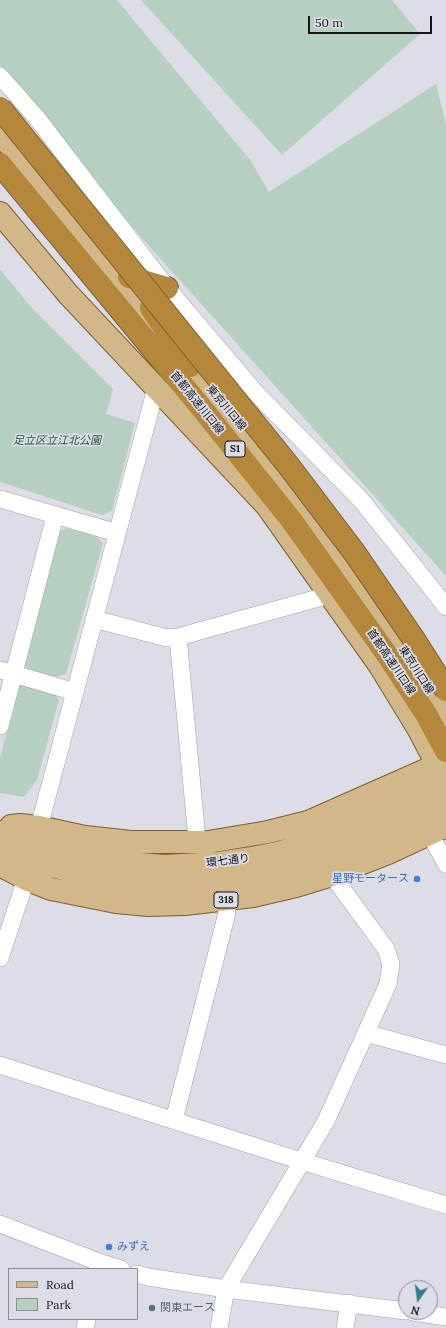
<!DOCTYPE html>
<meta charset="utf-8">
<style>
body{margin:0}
#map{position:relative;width:446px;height:1328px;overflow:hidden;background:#dddde8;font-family:Lora,serif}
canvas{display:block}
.legend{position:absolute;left:8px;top:1268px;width:130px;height:52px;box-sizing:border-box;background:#dddde8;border:1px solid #8d8d95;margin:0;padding:5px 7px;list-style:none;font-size:12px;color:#141518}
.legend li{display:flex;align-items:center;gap:8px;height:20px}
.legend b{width:20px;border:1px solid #8d8d95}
.north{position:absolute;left:398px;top:1280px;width:40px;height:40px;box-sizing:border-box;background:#dddde8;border:1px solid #8d8d95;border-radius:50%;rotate:194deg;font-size:11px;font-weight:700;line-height:16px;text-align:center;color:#141518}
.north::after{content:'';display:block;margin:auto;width:14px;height:18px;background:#347c84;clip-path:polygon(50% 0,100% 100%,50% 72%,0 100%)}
.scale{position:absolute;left:308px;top:16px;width:124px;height:18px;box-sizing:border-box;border:2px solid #141518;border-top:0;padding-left:5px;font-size:12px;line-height:14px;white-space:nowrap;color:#141518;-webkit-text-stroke:3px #dddde8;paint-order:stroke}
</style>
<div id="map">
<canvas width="446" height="1328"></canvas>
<ul class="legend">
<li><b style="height:5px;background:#d2b789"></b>Road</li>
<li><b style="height:11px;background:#b5d0c1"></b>Park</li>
</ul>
<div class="north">N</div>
<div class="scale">50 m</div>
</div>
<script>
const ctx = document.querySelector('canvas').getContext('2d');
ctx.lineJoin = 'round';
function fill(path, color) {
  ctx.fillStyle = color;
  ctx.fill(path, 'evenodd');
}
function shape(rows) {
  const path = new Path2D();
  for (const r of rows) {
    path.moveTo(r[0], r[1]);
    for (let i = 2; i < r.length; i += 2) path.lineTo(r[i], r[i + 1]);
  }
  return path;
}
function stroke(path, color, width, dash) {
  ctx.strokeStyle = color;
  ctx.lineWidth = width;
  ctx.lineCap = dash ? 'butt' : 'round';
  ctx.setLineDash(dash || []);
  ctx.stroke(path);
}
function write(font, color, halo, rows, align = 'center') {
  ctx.font = font + ' Lora,"Noto Sans JP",serif';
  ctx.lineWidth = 3.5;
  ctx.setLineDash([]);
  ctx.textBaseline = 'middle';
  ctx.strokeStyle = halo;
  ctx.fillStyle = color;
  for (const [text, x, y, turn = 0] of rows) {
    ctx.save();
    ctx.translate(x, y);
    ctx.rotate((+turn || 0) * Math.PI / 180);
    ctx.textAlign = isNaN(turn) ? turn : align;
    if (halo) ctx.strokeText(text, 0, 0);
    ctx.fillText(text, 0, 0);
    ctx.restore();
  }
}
fill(shape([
 [0,0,117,0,251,161,269,192,436,84,446,125,446,576,140,236,0,65],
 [141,0,392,0,420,34,282,155],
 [0,269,31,307,113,389,106,414,135,423,112,511,102,515,0,482],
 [66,528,97,537,103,543,66,674,56,677,27,669,24,663,58,532],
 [25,685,56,695,59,700,37,780,24,797,0,793,0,758,19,686]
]), '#b5d0c1');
const minor = shape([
 [0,76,37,118,167,288,255,392,361,500,429,585,446,607],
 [0,499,117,533],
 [94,619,167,638,178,637,329,595],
 [178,637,196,829,196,842],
 [0,670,75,692],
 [0,726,55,516],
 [39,827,156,388],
 [430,834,446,864],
 [0,958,26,879],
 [366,1033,446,1055],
 [0,1065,301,1161,446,1205],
 [174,1120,226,917,228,900],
 [0,1224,96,1261,121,1269],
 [137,1274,148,1277,226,1289,406,1311],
 [413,1312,446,1317],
 [85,1328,87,1319],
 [219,1328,226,1289,326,1121,388,984,391,964,386,949,332,875],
 [345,1328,349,1303]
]);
const major = shape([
 [0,133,190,366,242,427,359,586,424,680,446,718],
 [0,213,68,294,267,506,380,666,419,730,446,782],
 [11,826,20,825,39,827,85,837,131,842,208,842,268,832,308,822,446,761],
 [0,832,87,855,128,863,164,866,219,863,252,858,282,852,311,842,344,830,446,784],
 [0,852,83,874,123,881,161,884,205,882,252,877,317,862,351,850,392,832,446,806],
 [0,865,26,879,51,889,116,902,148,905,185,904,253,896,296,886,332,875,388,853,446,826]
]);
const highway = shape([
 [0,164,200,406,292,521,388,656,426,714,446,751],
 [129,277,167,288],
 [151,308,190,366]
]);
stroke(minor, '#9e9ea8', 18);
stroke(major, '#7c5f2f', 24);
stroke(highway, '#7c5f2f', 24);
stroke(minor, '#fff', 17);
stroke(major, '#d2b789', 22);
stroke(highway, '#b4873b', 22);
const highwayBridge = shape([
 [0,108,288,465,354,552,413,638,446,690]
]);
stroke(highwayBridge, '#7c5f2f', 24, []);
stroke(highwayBridge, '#b4873b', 22);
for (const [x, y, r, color] of [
 [417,879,4,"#3f7fe0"],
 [109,1247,4,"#3f7fe0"],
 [152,1308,4,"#5c6f8a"]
]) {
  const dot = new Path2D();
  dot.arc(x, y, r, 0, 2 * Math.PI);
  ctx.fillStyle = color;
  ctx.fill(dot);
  stroke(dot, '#dddde8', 1.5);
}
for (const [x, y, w] of [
 [235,449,20],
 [226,900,24]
]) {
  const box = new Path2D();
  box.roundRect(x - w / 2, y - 8, w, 16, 3);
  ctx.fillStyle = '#dddde8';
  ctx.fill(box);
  stroke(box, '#141518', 1);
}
write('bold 10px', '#141518', null, [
 ["S1",235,449],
 ["318",226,900]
]);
write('11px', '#141518', '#dddde8', [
 ["首都高速川口線",197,403,51],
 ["東京川口線",226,408,50],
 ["首都高速川口線",391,662,56],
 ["東京川口線",416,670,57],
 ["環七通り",228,861,-7]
]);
write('italic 11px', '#1c583f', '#dddde8', [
 ["足立区立江北公園",57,441]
]);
write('11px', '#366cbe', '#dddde8', [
 ["星野モータース",409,879],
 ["みずえ",117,1247,"left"]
], 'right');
write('11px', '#4e5e75', '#dddde8', [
 ["関東エース",160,1308]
], 'left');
</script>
